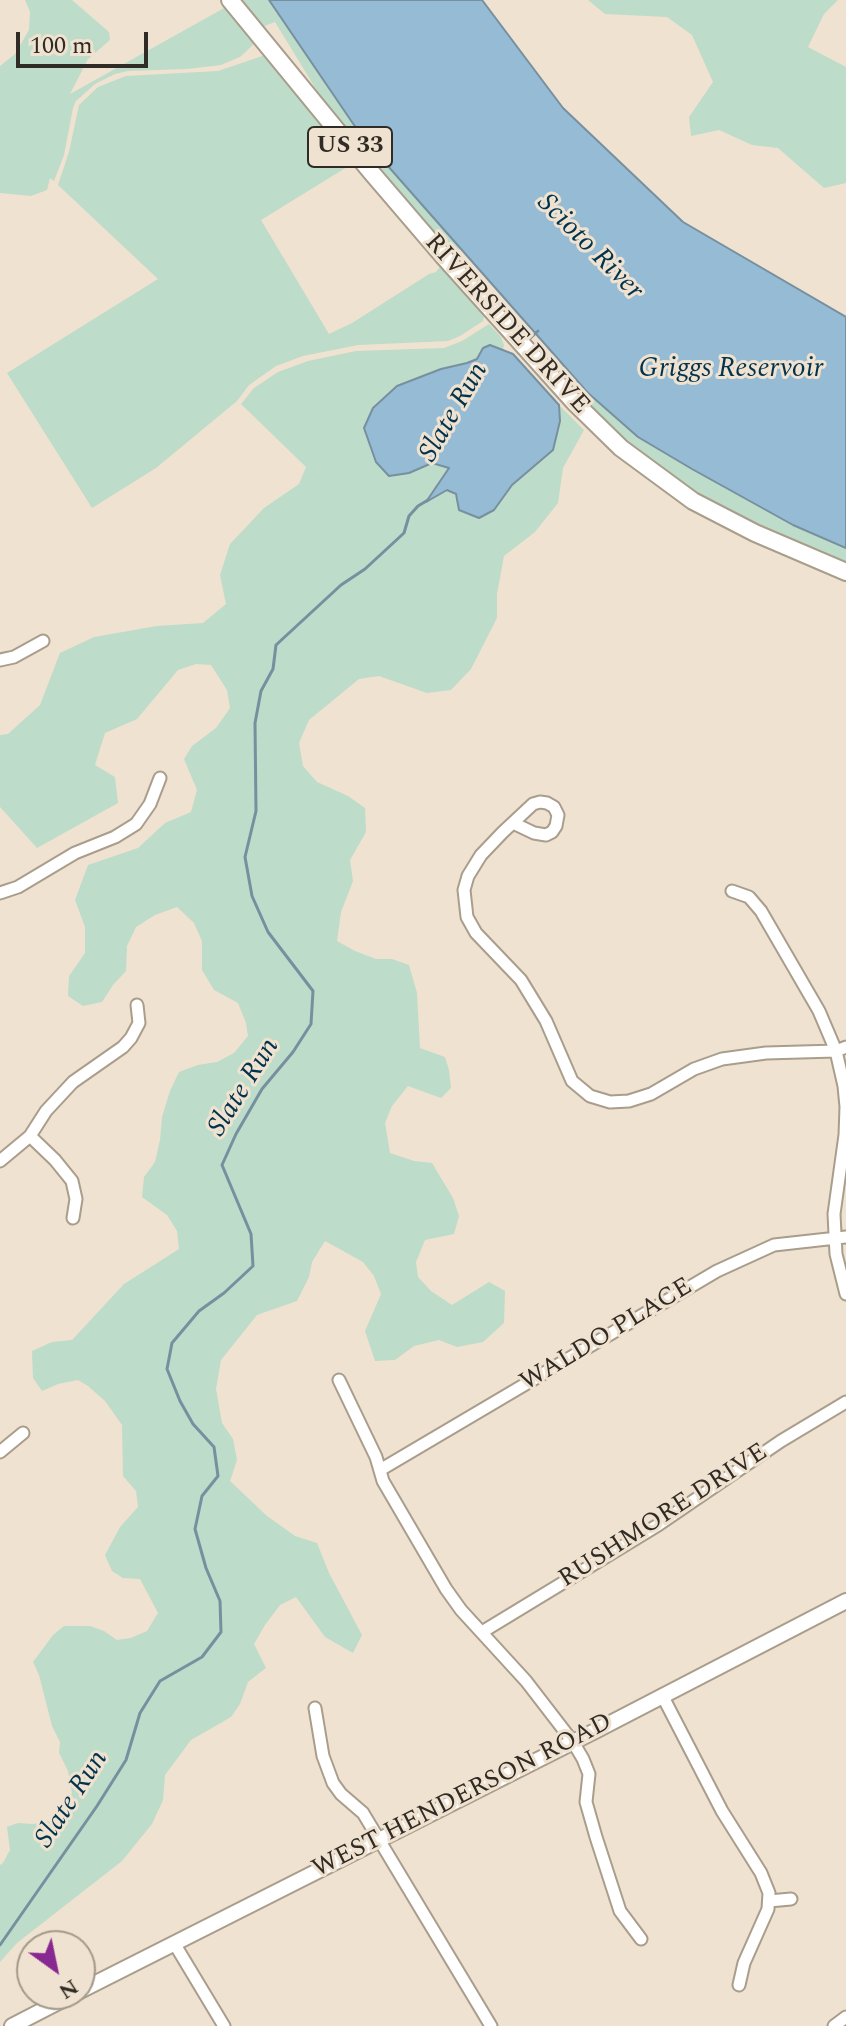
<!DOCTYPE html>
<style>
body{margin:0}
#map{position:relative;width:846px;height:2026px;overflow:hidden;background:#f0e2d0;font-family:Spectral,serif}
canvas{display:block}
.north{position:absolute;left:16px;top:1930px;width:80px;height:80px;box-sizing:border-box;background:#f0e2d0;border:2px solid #a3998b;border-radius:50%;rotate:147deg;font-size:22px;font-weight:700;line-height:32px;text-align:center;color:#302b24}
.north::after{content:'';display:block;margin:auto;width:28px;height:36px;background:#882891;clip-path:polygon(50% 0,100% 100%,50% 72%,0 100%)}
.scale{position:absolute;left:16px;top:32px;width:132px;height:36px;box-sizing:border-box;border:4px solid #302b24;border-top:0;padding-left:10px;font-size:24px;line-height:28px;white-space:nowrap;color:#302b24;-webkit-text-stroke:6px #f0e2d0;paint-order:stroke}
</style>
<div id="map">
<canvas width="846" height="2026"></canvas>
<div class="north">N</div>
<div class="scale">100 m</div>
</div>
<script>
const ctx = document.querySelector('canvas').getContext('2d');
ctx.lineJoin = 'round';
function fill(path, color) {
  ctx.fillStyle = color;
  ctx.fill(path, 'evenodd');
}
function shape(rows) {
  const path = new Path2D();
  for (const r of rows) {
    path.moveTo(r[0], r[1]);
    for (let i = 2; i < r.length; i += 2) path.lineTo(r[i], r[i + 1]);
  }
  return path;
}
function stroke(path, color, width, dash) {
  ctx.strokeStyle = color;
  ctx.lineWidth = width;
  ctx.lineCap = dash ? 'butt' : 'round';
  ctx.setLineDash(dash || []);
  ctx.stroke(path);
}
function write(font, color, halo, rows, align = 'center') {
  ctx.font = font + ' Spectral,serif';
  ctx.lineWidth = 6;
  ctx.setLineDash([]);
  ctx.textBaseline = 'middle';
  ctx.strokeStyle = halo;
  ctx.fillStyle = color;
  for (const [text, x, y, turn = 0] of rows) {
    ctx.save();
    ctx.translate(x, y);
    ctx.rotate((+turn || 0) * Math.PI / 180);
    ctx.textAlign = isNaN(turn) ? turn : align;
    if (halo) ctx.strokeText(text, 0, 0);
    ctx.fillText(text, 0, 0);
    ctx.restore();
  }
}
fill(shape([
 [25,0,72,0,109,32,110,40,88,59,70,94,226,7,254,44,240,57,221,65,187,69,128,71,115,74,95,84,76,101,73,108,64,155,54,181,50,178,47,190,31,196,0,193,0,66,15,54,29,30,30,12],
 [228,0,269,0,354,125,387,165,460,247,458,253,452,252,367,154,319,94,275,22,254,30],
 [588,0,838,0,824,14,808,47,846,67,846,183,824,188,778,148,752,145,719,130,691,136,689,117,713,82,692,35,667,17,605,14],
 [265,55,352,164,261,220,329,334,352,323,429,274,436,272,442,264,481,310,484,317,483,321,460,336,448,341,358,345,303,356,276,366,249,385,237,401,156,468,92,508,7,373,158,279,58,185,69,152,79,105,98,87,126,76,218,71],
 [489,324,501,337,504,345,503,350,490,345,477,359,467,364,441,369,409,473,432,462,449,469,428,501,447,490,456,496,459,510,494,510,512,485,553,450,560,421,559,405,584,430,563,468,558,503,535,532,504,556,497,594,497,618,471,669,451,690,427,693,379,676,359,679,309,720,299,743,303,766,317,782,348,796,365,808,366,832,350,860,353,881,341,912,337,941,355,951,376,959,392,959,409,965,417,993,420,1048,445,1057,449,1070,451,1088,441,1098,408,1086,392,1106,385,1123,390,1153,414,1161,432,1163,453,1198,459,1216,454,1234,425,1240,416,1262,418,1277,431,1291,452,1305,489,1282,505,1291,504,1323,483,1342,457,1347,439,1340,414,1346,395,1360,375,1361,365,1331,381,1294,374,1276,363,1262,325,1241,312,1262,309,1277,297,1301,257,1315,221,1360,216,1389,222,1423,233,1439,237,1460,230,1481,267,1516,295,1536,317,1543,329,1573,362,1635,353,1653,325,1637,296,1597,280,1605,265,1625,254,1644,266,1668,248,1682,240,1704,231,1717,191,1740,165,1775,163,1800,152,1824,122,1861,17,1943,0,1962,0,1865,3,1863,10,1850,7,1827,18,1823,33,1824,50,1821,65,1807,72,1793,68,1771,59,1753,60,1742,52,1726,39,1675,33,1662,53,1635,64,1626,90,1626,104,1631,117,1640,131,1638,147,1631,158,1613,140,1579,123,1578,112,1571,105,1555,120,1527,138,1507,136,1491,123,1476,122,1425,105,1401,88,1386,78,1380,58,1384,42,1391,33,1378,32,1351,52,1342,72,1340,124,1284,179,1249,177,1231,167,1215,142,1197,144,1177,155,1162,160,1140,162,1117,170,1091,179,1072,198,1065,217,1062,234,1053,248,1036,246,1023,238,1003,214,990,202,970,202,941,194,923,177,907,155,915,136,927,127,946,126,971,113,985,102,1002,83,1006,68,996,69,976,85,953,85,927,75,900,88,865,138,848,165,823,191,812,197,790,184,759,192,746,216,728,230,708,227,690,211,665,196,664,178,670,137,719,105,733,95,765,115,777,118,803,37,848,0,807,0,735,8,734,40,705,60,653,94,637,157,626,203,623,226,604,220,575,230,544,264,508,299,484,306,467,241,404,254,388,278,372,308,361,356,351,444,348,462,341],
 [588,393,638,437,793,525,846,548,846,564,767,530,717,505,678,480,625,441,598,415,584,398]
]), '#bddcc9');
const water = shape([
 [269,0,482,0,563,108,683,222,846,317,846,548,793,525,692,469,638,437,588,393,387,165,354,125,269,0],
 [490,345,513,354,559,405,560,421,553,450,512,485,494,510,479,518,459,510,456,494,447,490,426,502,449,468,432,463,409,473,389,476,376,462,364,428,373,408,397,386,441,369,467,363,477,359,483,348,490,345]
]);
fill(water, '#96bbd4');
stroke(water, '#77909f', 2);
stroke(shape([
 [526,342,538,331],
 [0,1945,97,1806,126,1760,140,1713,160,1681,202,1657,221,1632,220,1601,206,1568,195,1529,202,1496,218,1476,214,1447,193,1424,180,1401,167,1369,172,1343,199,1311,224,1293,253,1266,251,1234,222,1165,236,1134,262,1089,293,1052,311,1024,313,991,268,932,252,896,245,857,256,811,255,723,261,691,273,669,276,645,341,585,365,569,404,533,409,516,418,506,428,500]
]), '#77909f', 3);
const street = shape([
 [0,660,14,657,43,641],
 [513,823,534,833,546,835,552,832,556,826,558,815,554,807,547,803,540,802,533,804,503,832,481,855,468,876,464,890,467,917,476,933,521,980,546,1021,572,1081,590,1096,610,1102,629,1101,651,1094,694,1069,722,1059,766,1053,836,1051,846,1047],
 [732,891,749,897,761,911,819,1011,836,1051,844,1086,846,1107,845,1135,834,1214,836,1254,846,1294],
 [0,893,18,887,75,853,115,837,136,824,150,804,160,778],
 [30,1136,55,1160,72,1181,76,1199,73,1218],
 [0,1161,30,1136,46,1111,73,1082,123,1047,131,1038,139,1023,137,1005],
 [339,1380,376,1457,383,1481,446,1589,461,1610,526,1681,573,1742,583,1759,589,1774,586,1802,596,1837,620,1911,641,1939],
 [0,1452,23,1433],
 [380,1470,717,1271,774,1245,846,1237],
 [482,1632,658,1525,781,1441,846,1402],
 [662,1695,722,1811,761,1873,769,1893,768,1909,744,1963,739,1985],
 [315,1708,323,1756,333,1783,341,1794,363,1813,491,2026],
 [769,1901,791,1899],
 [174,1943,224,2026],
 [834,2026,846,2017]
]);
const secondary = shape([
 [80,1991,599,1729,846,1601],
 [12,2026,74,1994]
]);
const primary = shape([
 [230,0,371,172,443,256,574,402,621,448,693,501,755,533,846,572]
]);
stroke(street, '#a99d8b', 15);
stroke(secondary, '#a99d8b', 18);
stroke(primary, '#a99d8b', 20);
stroke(street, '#fff', 11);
stroke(secondary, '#fff', 14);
stroke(primary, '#fff', 16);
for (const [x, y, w] of [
 [350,147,84]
]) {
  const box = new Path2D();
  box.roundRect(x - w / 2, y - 20, w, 40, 6);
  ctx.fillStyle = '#f0e2d0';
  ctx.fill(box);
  stroke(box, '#302b24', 2);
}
write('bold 24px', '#302b24', null, [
 ["US 33",350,147]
]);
write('26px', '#302b24', '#f0e2d0', [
 ["RIVERSIDE DRIVE",506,325,48],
 ["WALDO PLACE",607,1336,-31],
 ["RUSHMORE DRIVE",664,1517,-33],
 ["WEST HENDERSON ROAD",463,1797,-27]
]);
write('italic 28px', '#02334d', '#f0e2d0', [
 ["Scioto River",589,248,45],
 ["Griggs Reservoir",731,371],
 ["Slate Run",455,413,-60],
 ["Slate Run",245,1088,-58],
 ["Slate Run",73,1800,-57]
]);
</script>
